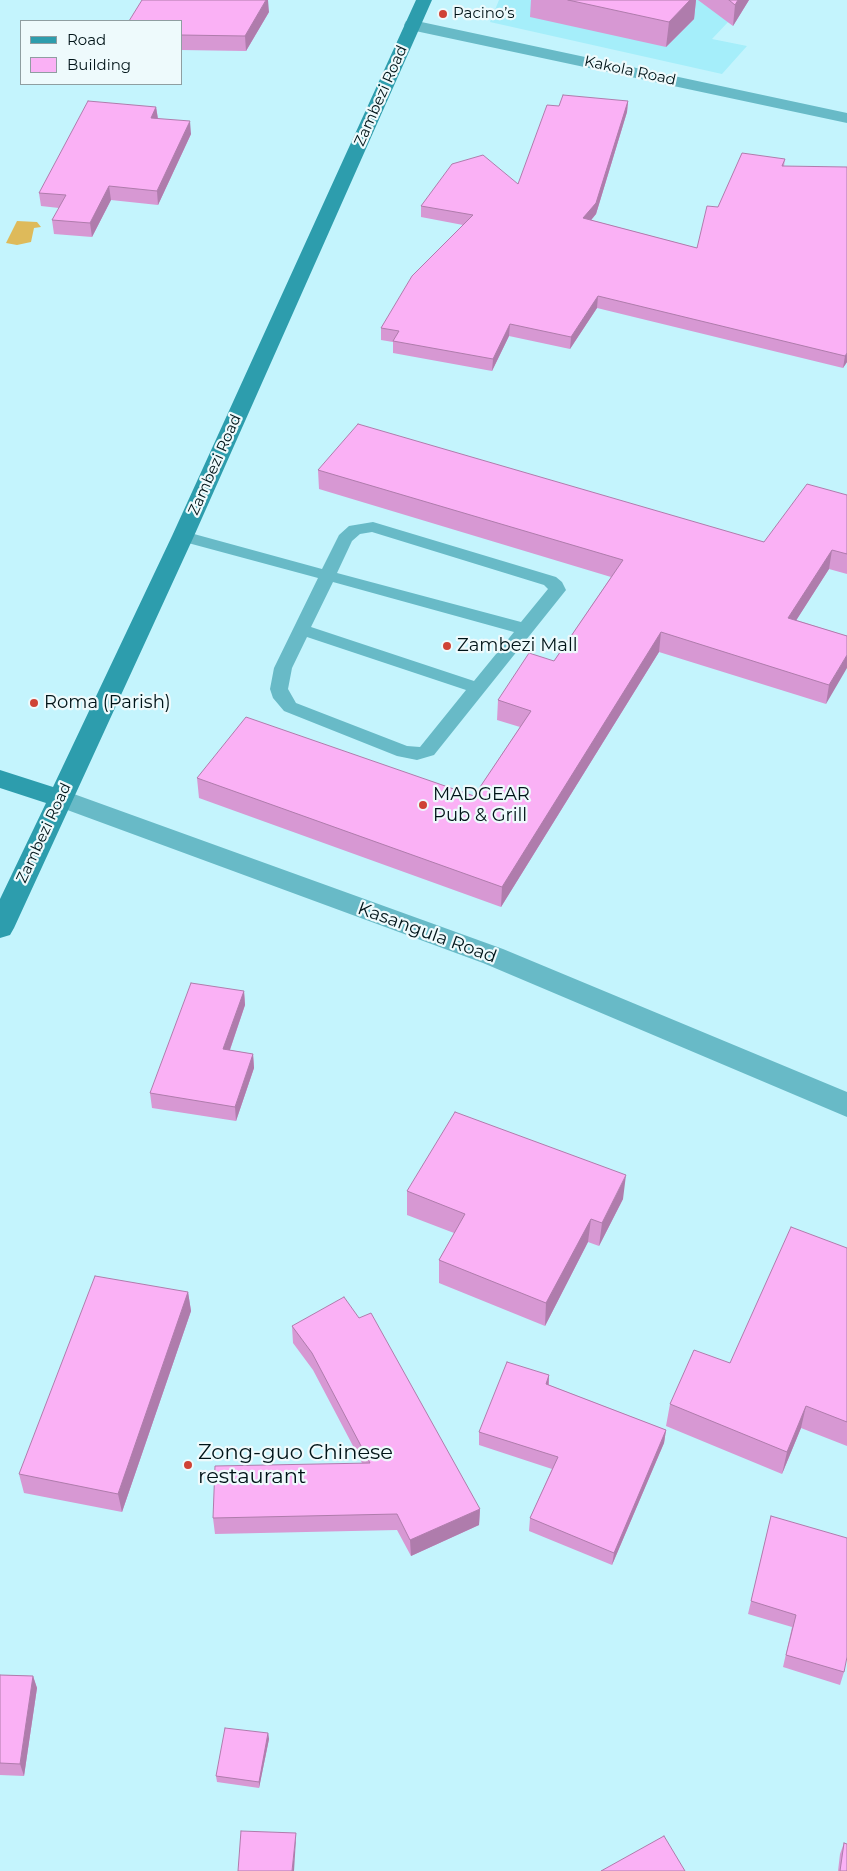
<!DOCTYPE html>
<meta charset="utf-8">
<style>
body{margin:0}
#map{position:relative;width:847px;height:1871px;overflow:hidden;background:#c4f4fd;font-family:Montserrat,sans-serif}
canvas{display:block}
.legend{position:absolute;left:20px;top:20px;width:162px;height:65px;box-sizing:border-box;background:#eefafc;border:1px solid #8f9ea1;margin:0;padding:6px 9px;list-style:none;font-size:15px;color:#001418}
.legend li{display:flex;align-items:center;gap:10px;height:25px}
.legend b{width:25px;border:1px solid #8f9ea1}
</style>
<div id="map">
<canvas width="847" height="1871"></canvas>
<ul class="legend">
<li><b style="height:6px;background:#2d9dad"></b>Road</li>
<li><b style="height:14px;background:#fab1f5"></b>Building</li>
</ul>
</div>
<script>
const ctx = document.querySelector('canvas').getContext('2d');
ctx.lineJoin = 'round';
function fill(path, color) {
  ctx.fillStyle = color;
  ctx.fill(path, 'evenodd');
}
function shape(rows) {
  const path = new Path2D();
  for (const r of rows) {
    path.moveTo(r[0], r[1]);
    for (let i = 2; i < r.length; i += 2) path.lineTo(r[i], r[i + 1]);
  }
  return path;
}
function stroke(path, color, width, dash) {
  ctx.strokeStyle = color;
  ctx.lineWidth = width;
  ctx.lineCap = dash ? 'butt' : 'round';
  ctx.setLineDash(dash || []);
  ctx.stroke(path);
}
function write(font, color, halo, rows, align = 'center') {
  ctx.font = font + ' Montserrat,sans-serif';
  ctx.lineWidth = 4.5;
  ctx.setLineDash([]);
  ctx.textBaseline = 'middle';
  ctx.strokeStyle = halo;
  ctx.fillStyle = color;
  for (const [text, x, y, turn = 0] of rows) {
    ctx.save();
    ctx.translate(x, y);
    ctx.rotate((+turn || 0) * Math.PI / 180);
    ctx.textAlign = isNaN(turn) ? turn : align;
    if (halo) ctx.strokeText(text, 0, 0);
    ctx.fillText(text, 0, 0);
    ctx.restore();
  }
}
fill(shape([
 [499,0,731,0,746,3,712,39,747,46,722,74,490,22]
]), '#a5eefa');
fill(shape([
 [17,221,37,222,41,227,34,228,31,242,17,245,6,243]
]), '#deba5a');
fill(shape([
 [373,522,556,577,562,582,566,590,434,755,417,760,397,756,284,711,273,698,270,689,274,668,318,578,177,540,175,536,177,532,183,531,322,569,339,535,349,526,373,522],
 [372,532,544,585,548,589,521,622,337,573,352,541,360,534,372,532],
 [333,582,514,632,474,681,311,627,333,582],
 [307,637,466,690,420,747,407,746,296,703,288,689,292,668,307,637]
]), '#68bac7');
fill(shape([
 [412,20,847,113,847,123,406,29,404,25,406,21,412,20],
 [60,789,503,949,847,1092,847,1117,483,963,51,804,47,798,51,792,60,789]
]), '#68bac7');
fill(shape([
 [416,0,432,0,194,536,14,928,10,935,0,938,0,899,46,803,0,788,0,770,53,787,172,536,416,0]
]), '#2d9dad');
fill(shape([
 [531,0,696,0,694,19,666,47,530,17],
 [698,0,749,0,733,26],
 [269,12,246,51,181,50,181,21],
 [628,101,627,112,596,214,591,220,697,248,718,207,785,159,784,166,847,362,843,368,597,308,570,349,509,336,492,371,393,353,393,342,381,340,381,328,463,225,421,217,421,206,518,184,559,106],
 [156,107,158,118,191,134,158,205,111,200,92,237,54,234,52,220,59,208,41,206,39,193],
 [318,470,764,542,847,495,847,574,829,569,796,620,847,636,826,704,659,652,501,907,199,798,197,778,474,796,520,727,497,720,498,700,554,661,611,577,319,489],
 [244,991,245,1005,230,1050,253,1054,254,1068,236,1121,152,1108,150,1093],
 [407,1191,623,1199,599,1246,588,1242,545,1326,439,1283,439,1260,454,1233,407,1215],
 [847,1248,847,1446,801,1428,782,1474,666,1426,670,1404,730,1363],
 [188,1292,191,1311,122,1512,24,1493,19,1474],
 [292,1326,480,1509,479,1525,411,1556,397,1530,215,1534,213,1518,362,1463,313,1370,293,1343],
 [549,1375,549,1385,666,1430,664,1443,612,1565,529,1531,530,1518,552,1469,479,1445,479,1432],
 [771,1516,844,1672,840,1685,783,1667,792,1627,748,1614],
 [0,1675,33,1676,37,1688,24,1776,0,1775],
 [268,1733,269,1739,259,1788,217,1782,216,1776],
 [844,1843,847,1871,838,1871,840,1854]
]), '#d798d3');
fill(shape([
 [266,0,268,0,269,12,246,51,245,36],
 [690,0,696,0,694,19,666,47,669,22],
 [738,0,749,0,733,26,735,5],
 [628,101,627,112,596,214,583,230,583,218],
 [156,107,158,120,151,118],
 [190,121,191,134,158,205,157,191],
 [109,186,111,200,92,237,90,223],
 [598,296,597,308,570,349,571,337],
 [510,324,509,336,492,371,493,359],
 [847,353,847,362,843,368,845,356],
 [832,550,829,569,785,638,788,618],
 [661,632,659,652,501,907,502,887],
 [847,655,847,668,826,704,829,685],
 [244,991,245,1005,225,1064,223,1049],
 [253,1054,254,1068,236,1121,235,1107],
 [626,1175,623,1199,599,1246,602,1223],
 [591,1219,588,1242,545,1326,546,1303],
 [188,1292,191,1311,122,1512,118,1494],
 [549,1375,548,1388,546,1384],
 [806,1406,801,1428,782,1474,787,1452],
 [666,1430,664,1443,612,1565,614,1553],
 [480,1509,479,1525,411,1556,410,1540],
 [33,1676,37,1688,24,1776,20,1764],
 [268,1733,269,1739,259,1788,259,1782],
 [296,1833,296,1839,294,1871,292,1871]
]), '#af7cac');
const building = shape([
 [142,0,266,0,245,36,181,35,181,21,129,21,142,0],
 [568,0,690,0,669,22,568,0],
 [729,0,738,0,735,5,729,0],
 [563,95,628,101,596,203,583,218,697,248,707,206,718,207,742,153,785,159,782,166,847,167,847,353,845,356,598,296,571,337,510,324,493,359,393,341,399,331,381,328,412,276,473,215,421,206,452,164,483,155,518,184,547,105,559,106,563,95],
 [88,101,156,107,151,118,190,121,157,191,109,186,90,223,52,220,66,195,39,193,88,101],
 [358,424,764,542,807,484,847,495,847,554,832,550,788,618,847,636,847,655,829,685,661,632,502,887,197,778,246,717,474,796,531,711,498,700,529,653,554,661,623,560,318,470,358,424],
 [191,983,244,991,223,1049,253,1054,235,1107,150,1093,191,983],
 [455,1112,626,1175,602,1223,591,1219,546,1303,439,1260,465,1214,407,1191,455,1112],
 [791,1227,847,1248,847,1422,806,1406,787,1452,670,1404,694,1350,730,1363,791,1227],
 [95,1276,188,1292,118,1494,19,1474,95,1276],
 [344,1297,359,1318,371,1313,480,1509,410,1540,397,1514,213,1518,215,1466,370,1463,312,1353,292,1326,344,1297],
 [507,1362,549,1375,546,1384,666,1430,614,1553,530,1518,558,1457,479,1432,507,1362],
 [771,1516,847,1538,847,1657,844,1672,786,1655,796,1615,751,1601,771,1516],
 [0,1675,33,1676,20,1764,0,1763,0,1675],
 [225,1728,268,1733,259,1782,216,1776,225,1728],
 [241,1831,296,1833,292,1871,238,1871,241,1831],
 [664,1836,685,1871,601,1871,664,1836],
 [844,1843,847,1844,847,1871,840,1871,844,1843]
]);
fill(building, '#fab1f5');
stroke(building, '#af7cac', 1);
for (const [x, y, r, color] of [
 [443,14,5,"#cf4235"],
 [447,646,5,"#cf4235"],
 [34,703,5,"#cf4235"],
 [423,805,5,"#cf4235"],
 [188,1465,5,"#cf4235"]
]) {
  const dot = new Path2D();
  dot.arc(x, y, r, 0, 2 * Math.PI);
  ctx.fillStyle = color;
  ctx.fill(dot);
  stroke(dot, '#eefafc', 2);
}
write('15px', '#001418', '#eefafc', [
 ["Pacino’s",453,14]
], 'left');
write('15px', '#001418', '#eefafc', [
 ["Kakola Road",630,71,12],
 ["Zambezi Road",381,96,-66],
 ["Zambezi Road",215,465,-66],
 ["Zambezi Road",44,833,-65]
]);
write('18px', '#001418', '#eefafc', [
 ["Zambezi Mall",457,646],
 ["Roma (Parish)",44,703],
 ["MADGEAR",433,795],
 ["Pub & Grill",433,816]
], 'left');
write('18px', '#001418', '#eefafc', [
 ["Kasangula Road",427,933,20]
]);
write('21px', '#001418', '#eefafc', [
 ["Zong-guo Chinese",198,1453],
 ["restaurant",198,1477]
], 'left');
</script>
